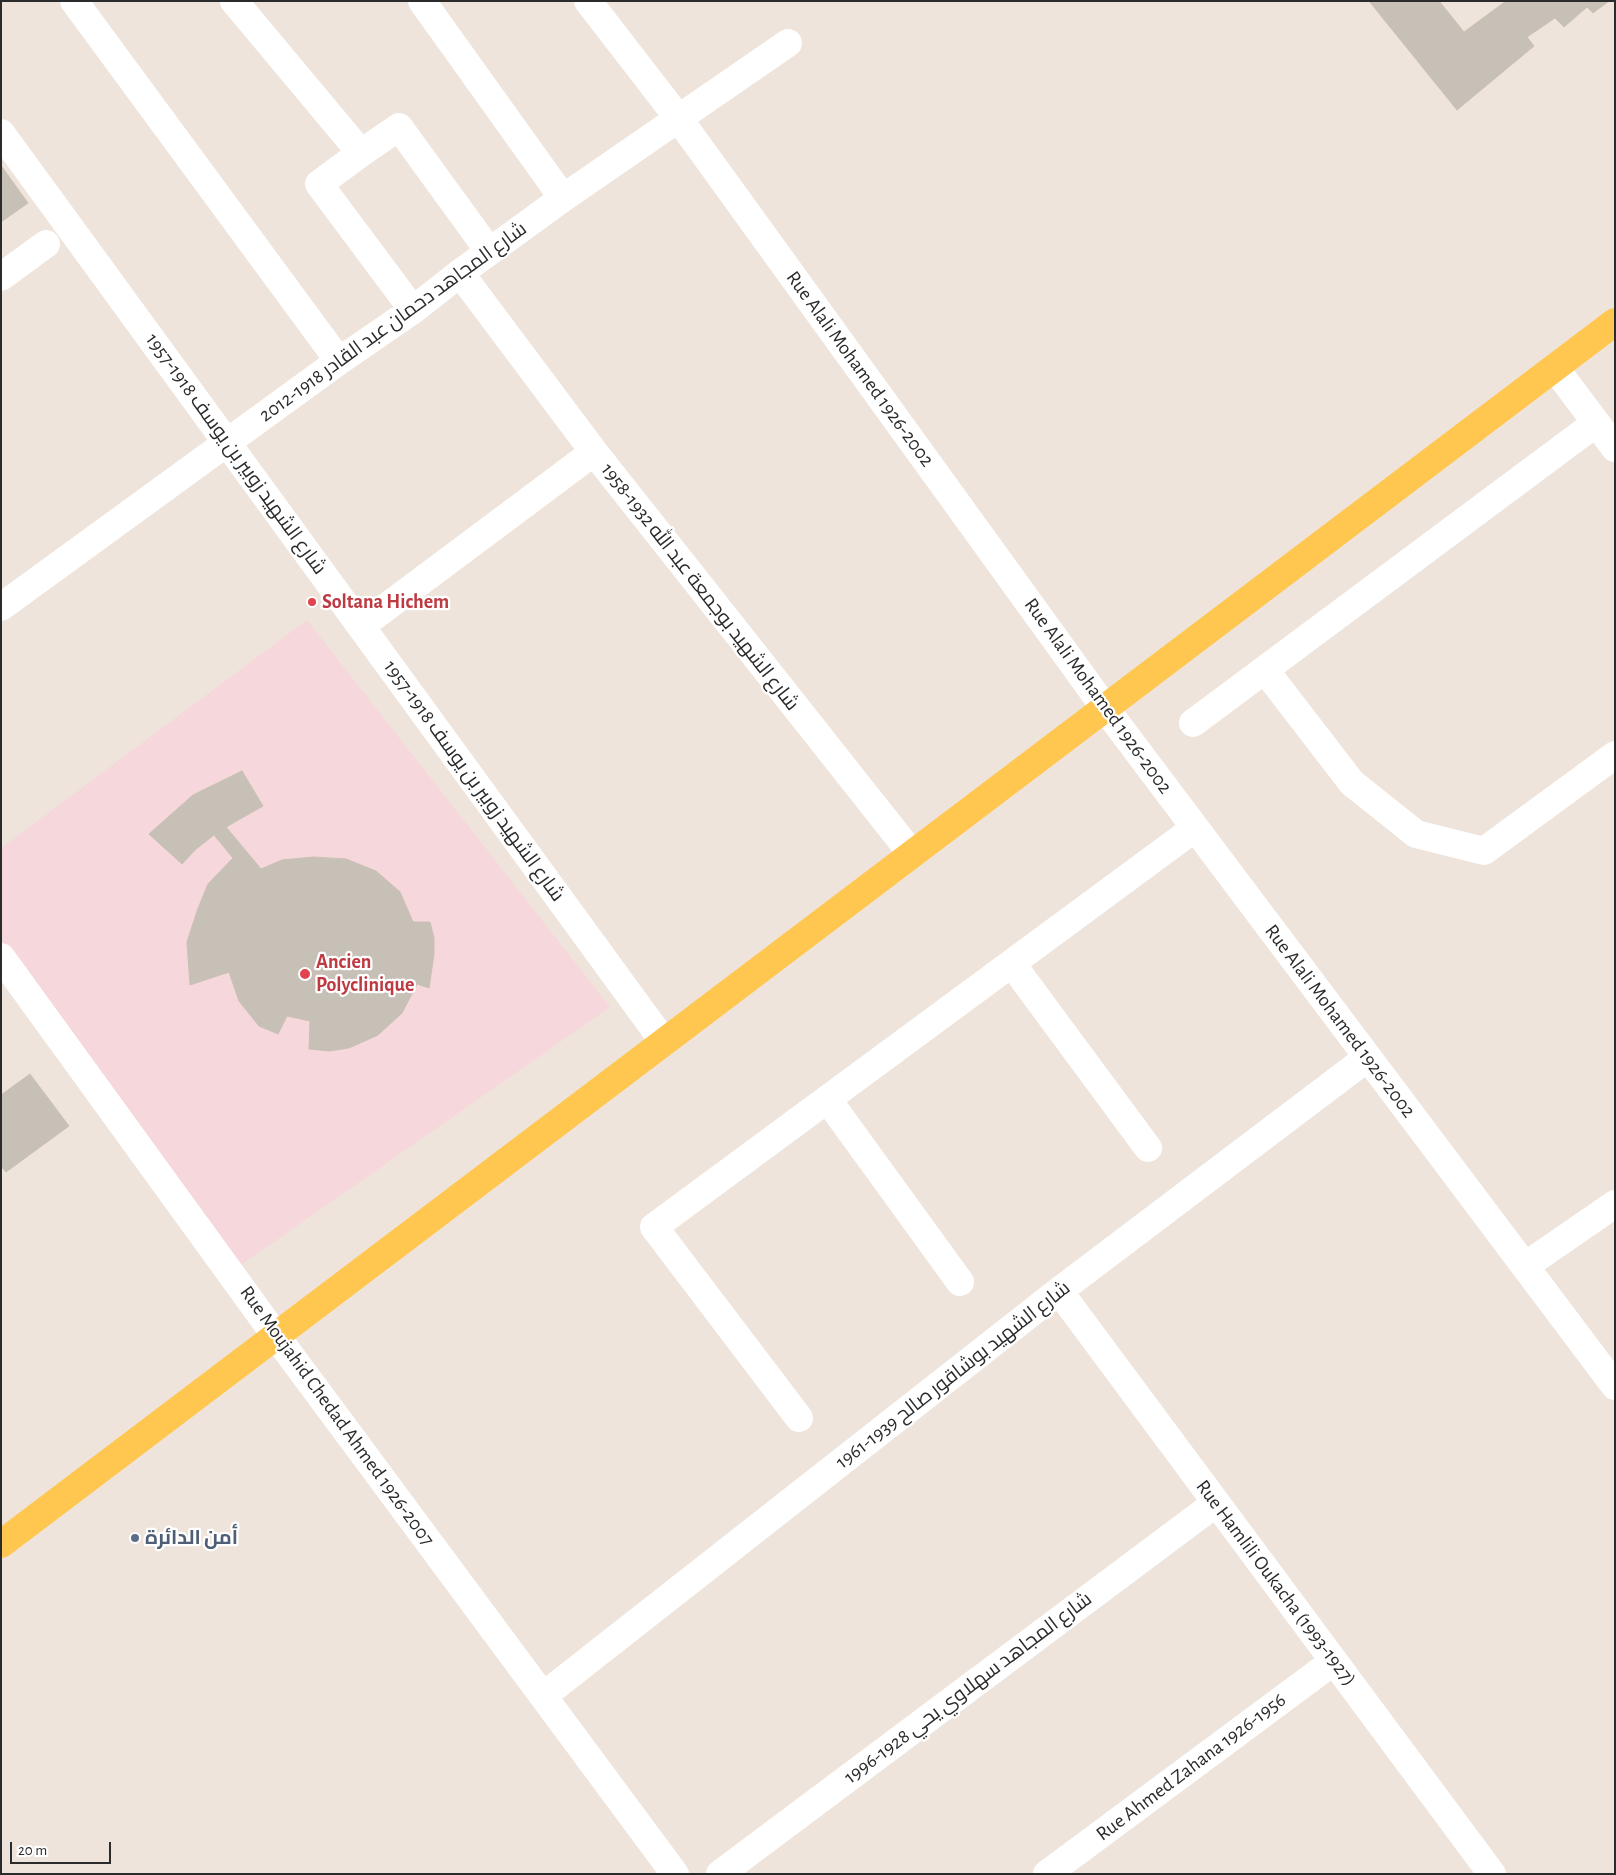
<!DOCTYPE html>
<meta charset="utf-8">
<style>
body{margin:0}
#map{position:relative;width:1616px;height:1875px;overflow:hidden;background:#eee4db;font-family:"Alegreya Sans",sans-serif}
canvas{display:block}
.frame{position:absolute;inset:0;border:2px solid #2b2b2b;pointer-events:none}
.scale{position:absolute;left:10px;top:1842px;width:101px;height:22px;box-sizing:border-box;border:2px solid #2b2b2b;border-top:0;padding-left:6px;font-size:15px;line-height:18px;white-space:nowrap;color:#2b2b2b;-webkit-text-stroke:4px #fff;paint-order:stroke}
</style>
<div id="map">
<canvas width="1616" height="1875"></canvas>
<div class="frame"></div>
<div class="scale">20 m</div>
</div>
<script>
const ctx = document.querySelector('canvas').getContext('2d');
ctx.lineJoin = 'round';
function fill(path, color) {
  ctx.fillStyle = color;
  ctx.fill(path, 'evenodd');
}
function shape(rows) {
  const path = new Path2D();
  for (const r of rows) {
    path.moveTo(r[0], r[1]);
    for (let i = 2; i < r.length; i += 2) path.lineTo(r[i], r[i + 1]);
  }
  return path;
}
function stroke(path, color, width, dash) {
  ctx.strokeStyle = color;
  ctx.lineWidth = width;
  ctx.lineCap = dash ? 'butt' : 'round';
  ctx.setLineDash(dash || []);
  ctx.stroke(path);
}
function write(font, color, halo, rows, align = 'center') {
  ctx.font = font + ' "Alegreya Sans",Cairo,sans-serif';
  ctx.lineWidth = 4.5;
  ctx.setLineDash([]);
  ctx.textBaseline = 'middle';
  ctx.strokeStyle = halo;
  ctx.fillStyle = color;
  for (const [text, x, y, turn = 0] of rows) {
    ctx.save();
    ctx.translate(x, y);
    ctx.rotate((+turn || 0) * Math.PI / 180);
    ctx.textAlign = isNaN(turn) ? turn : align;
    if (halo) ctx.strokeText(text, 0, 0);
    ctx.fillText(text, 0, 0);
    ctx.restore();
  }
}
fill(shape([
 [307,620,610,1007,238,1267,1,941,1,848]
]), '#f6d7db');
const building = shape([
 [1369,1,1439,1,1464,32,1506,1,1609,1,1593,13,1587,7,1564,27,1555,18,1527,37,1534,46,1457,110,1369,1],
 [2,167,28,203,1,222,1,168,2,167],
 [242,771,263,806,226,827,261,869,282,860,313,857,346,859,376,871,400,892,413,922,430,922,434,938,434,954,429,988,417,984,402,1013,378,1035,349,1048,329,1051,309,1049,310,1021,287,1016,278,1034,259,1026,239,1001,229,972,190,985,187,942,197,911,208,884,233,858,214,835,196,849,182,864,149,834,193,795,242,771],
 [30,1074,69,1126,6,1172,1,1166,1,1095,30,1074]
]);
fill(building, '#c6c0b7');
stroke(building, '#cac0b4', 1);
stroke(shape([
 [74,1,339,361],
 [234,1,361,153,319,184,413,310],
 [422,1,563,198],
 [588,1,676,115,1105,708,1615,1386],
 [1,133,664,1042],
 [361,153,399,127,489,251],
 [460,273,594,452],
 [1,277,46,244],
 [1555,368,1615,448],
 [1,607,339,361,413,310,460,273,563,198,788,43],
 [361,626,594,452,912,854],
 [1265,670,1352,783,1416,834,1484,851,1615,755],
 [1193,723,1596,423],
 [1,957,276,1336,675,1874],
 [1012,964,1148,1148],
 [828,1100,960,1282],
 [1525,1266,1615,1204],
 [1059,1291,1492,1874],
 [799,1418,654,1227,1195,828],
 [543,1696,1059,1291,1367,1058],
 [720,1874,1216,1503],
 [1047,1874,1334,1661]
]), '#fff', 28);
stroke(shape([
 [1,1544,1615,322]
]), '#ffc74f', 28);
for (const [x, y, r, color] of [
 [312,602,5,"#e0444e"],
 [305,974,6,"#e0444e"],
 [135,1538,5,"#5c6f8a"]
]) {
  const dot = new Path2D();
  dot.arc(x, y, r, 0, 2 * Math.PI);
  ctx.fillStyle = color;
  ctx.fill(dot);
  stroke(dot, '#fff', 2);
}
write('20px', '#2b2b2b', '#fff', [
 ["شارع المجاهد دحمان عبد القادر 1918-2012",393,322,-36],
 ["Rue Alali Mohamed 1926-2002",860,369,54],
 ["شارع الشهيد زوبير بن يوسف 1918-1957",236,454,54],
 ["شارع الشهيد بوجمعة عبد الله 1932-1958",700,587,52],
 ["Rue Alali Mohamed 1926-2002",1098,696,54],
 ["شارع الشهيد زوبير بن يوسف 1918-1957",474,781,54],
 ["Rue Alali Mohamed 1926-2002",1340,1021,53],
 ["شارع الشهيد بوشاقور صالح 1939-1961",953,1375,-38],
 ["Rue Moujahid Chedad Ahmed 1926-2007",337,1416,54],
 ["Rue Hamlili Oukacha (1993-1927)",1276,1583,53],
 ["شارع المجاهد سهلاوي يحي 1928-1996",968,1688,-37],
 ["Rue Ahmed Zahana 1926-1956",1191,1767,-37]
]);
write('bold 20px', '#be3a42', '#fff', [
 ["Soltana Hichem",322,602],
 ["Ancien",316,962],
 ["Polyclinique",316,985]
], 'left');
write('bold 20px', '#4e5e75', '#fff', [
 ["أمن الدائرة",145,1538]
], 'left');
</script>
